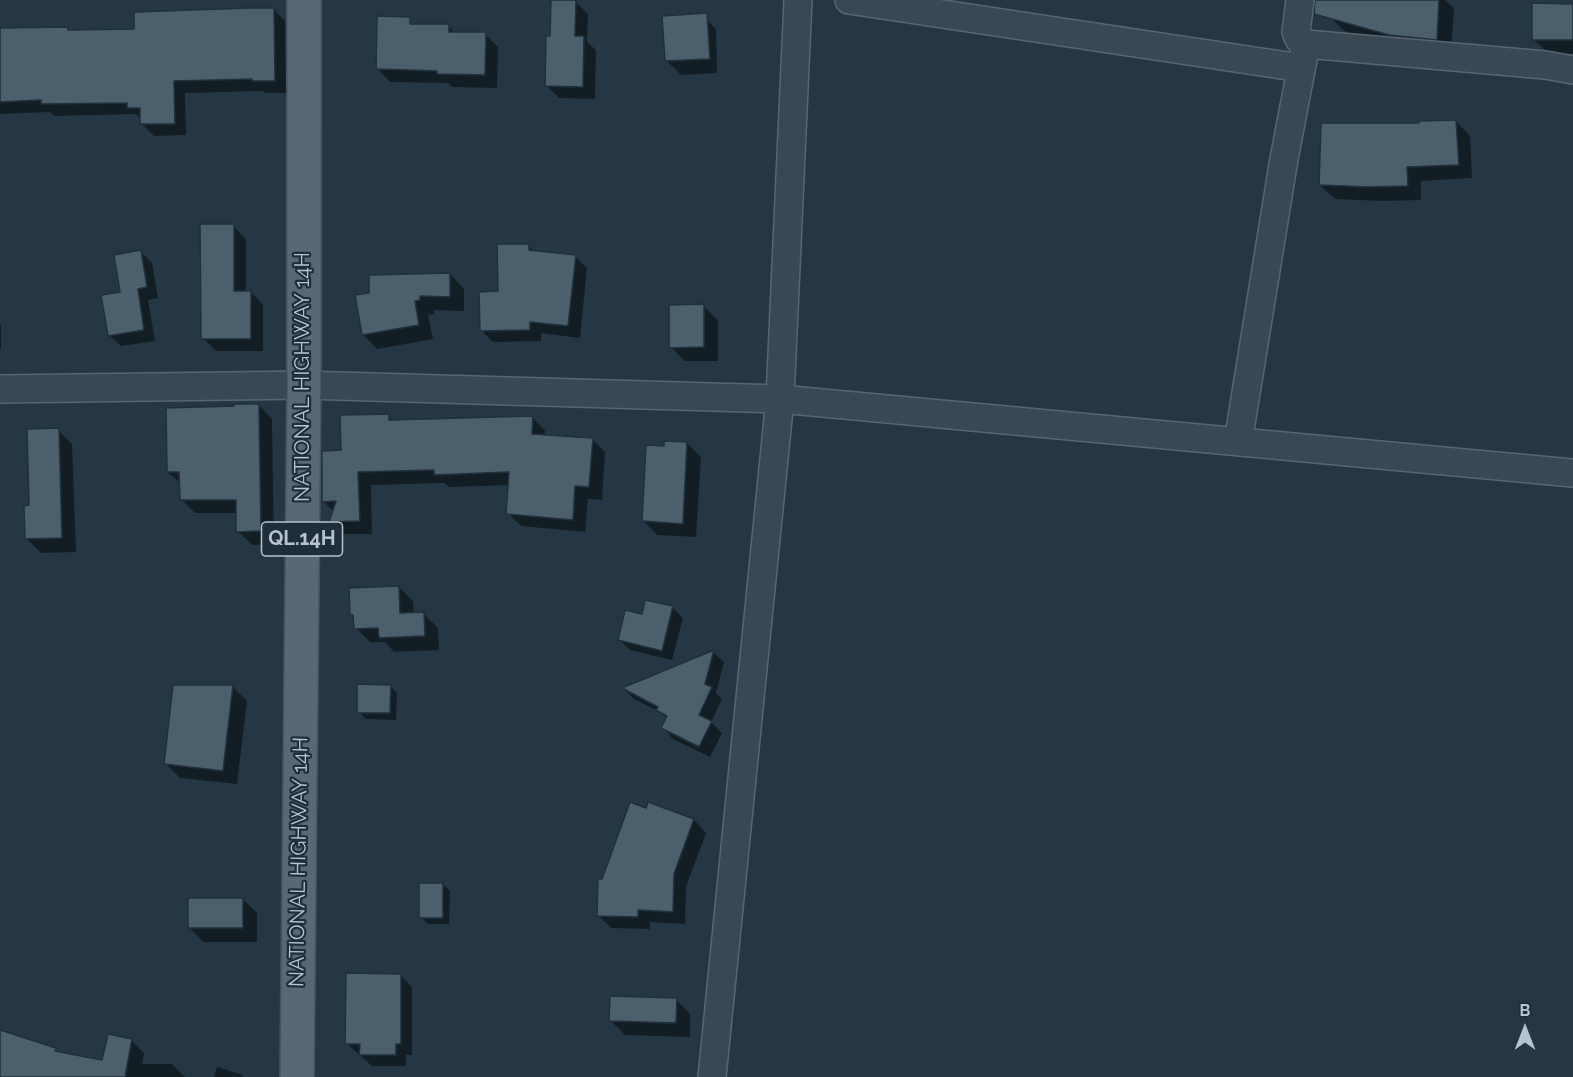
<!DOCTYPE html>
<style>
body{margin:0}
#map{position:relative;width:1573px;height:1077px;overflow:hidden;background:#253745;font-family:Raleway,sans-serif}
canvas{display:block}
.north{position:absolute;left:1495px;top:999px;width:60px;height:60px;-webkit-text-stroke:4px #1e2e3a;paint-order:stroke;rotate:0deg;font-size:16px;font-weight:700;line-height:24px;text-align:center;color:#b7c3ce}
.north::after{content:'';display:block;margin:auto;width:21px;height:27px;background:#b7c3ce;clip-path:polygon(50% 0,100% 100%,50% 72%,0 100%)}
</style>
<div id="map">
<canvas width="1573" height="1077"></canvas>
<div class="north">B</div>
</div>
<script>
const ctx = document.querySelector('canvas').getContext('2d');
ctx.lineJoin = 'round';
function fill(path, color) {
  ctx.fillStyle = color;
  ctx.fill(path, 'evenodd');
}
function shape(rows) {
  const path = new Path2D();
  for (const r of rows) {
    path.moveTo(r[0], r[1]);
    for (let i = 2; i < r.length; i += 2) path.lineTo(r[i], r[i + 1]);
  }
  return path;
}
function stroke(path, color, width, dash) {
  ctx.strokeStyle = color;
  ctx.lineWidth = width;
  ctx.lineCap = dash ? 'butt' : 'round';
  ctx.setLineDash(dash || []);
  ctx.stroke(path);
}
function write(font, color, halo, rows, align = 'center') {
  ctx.font = font + ' Raleway,sans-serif';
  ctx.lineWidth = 4.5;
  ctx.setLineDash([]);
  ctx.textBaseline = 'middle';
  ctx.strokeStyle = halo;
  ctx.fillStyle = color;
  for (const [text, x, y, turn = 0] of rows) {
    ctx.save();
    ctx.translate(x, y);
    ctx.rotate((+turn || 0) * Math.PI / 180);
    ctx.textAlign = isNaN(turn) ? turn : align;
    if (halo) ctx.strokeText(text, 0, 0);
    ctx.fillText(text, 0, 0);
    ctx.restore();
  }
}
fill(shape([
 [1335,0,1445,0,1454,8,1451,53,1404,49,1344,31,1330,17],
 [575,1,588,14,587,42,596,50,595,99,559,98,546,85],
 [1573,5,1573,54,1548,53,1533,39],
 [273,9,285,21,286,93,265,93,263,91,185,93,186,135,154,136,142,124,141,119,136,114,54,116,50,112,0,114,0,30,68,29,71,32,136,30],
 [702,15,716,29,717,73,681,75,667,61],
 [449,26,456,34,485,34,498,47,497,88,452,87,448,83,390,82,377,68],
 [1456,121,1470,136,1472,178,1421,181,1421,200,1383,201,1335,199,1320,185,1420,124],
 [233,226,246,239,246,292,251,292,263,305,263,351,216,351,203,338],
 [528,245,535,252,575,256,587,268,580,338,541,333,541,341,493,342,481,330,499,292],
 [141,252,152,263,158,298,148,300,155,341,121,346,109,335,122,293],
 [450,274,464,289,464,311,434,310,434,314,428,315,433,339,377,349,363,334],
 [703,306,718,320,718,361,685,361,671,347],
 [0,325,1,326,1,349,0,349],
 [259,405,272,419,274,544,252,545,238,531,237,513,195,513,181,499,181,484,168,472],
 [388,415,394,422,533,418,545,431,545,436,592,439,605,452,602,500,588,499,585,532,521,526,508,513,510,485,449,487,444,483,371,485,372,534,343,534,331,522,334,512,323,501,343,452],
 [58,430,72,444,76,552,41,553,27,539,31,507],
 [687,443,701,457,696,537,657,535,643,520,665,448],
 [399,587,413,601,414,614,424,614,438,628,439,650,394,652,385,642,370,642,356,628,355,618,352,615],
 [672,607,683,618,672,660,630,650,620,640,643,616],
 [713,652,724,662,716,693,722,699,711,722,722,733,710,757,673,739,663,728,667,719,660,712,634,699,624,689],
 [232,686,247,701,237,784,180,778,165,763],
 [390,686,397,693,396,720,366,719,359,712],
 [694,820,706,833,686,887,685,924,650,922,650,929,611,928,598,915,603,880],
 [443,884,450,891,449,924,428,924,421,917],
 [243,899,257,913,257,942,203,942,189,927],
 [400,975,412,987,412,1055,406,1055,406,1066,372,1066,346,1043],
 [676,999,690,1014,690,1037,625,1035,611,1021],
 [0,1032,55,1050,59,1053,104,1062,131,1040,144,1053,142,1064,172,1064,185,1077,0,1077],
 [217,1067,240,1074,243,1077,214,1077]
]), '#0007');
const building = shape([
 [551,0,576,0,575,36,584,36,583,87,545,86,546,36,550,36,551,0],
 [1315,0,1439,0,1437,40,1389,35,1314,14,1315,0],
 [1532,3,1573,4,1573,40,1532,40,1532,3],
 [250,8,274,8,275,81,252,81,252,79,174,81,175,124,140,124,140,108,127,108,127,103,41,104,41,100,0,102,0,28,68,27,68,30,134,29,134,12,250,8],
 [707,13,710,59,665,61,662,16,707,13],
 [377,16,410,17,410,24,449,24,449,32,486,32,485,75,437,74,437,71,376,69,377,16],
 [1456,120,1459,165,1407,167,1408,186,1368,187,1319,185,1321,123,1419,123,1418,121,1456,120],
 [200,224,234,224,234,291,251,291,251,339,201,339,200,224],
 [497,244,529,244,529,250,576,255,568,326,530,322,530,330,480,331,479,292,498,291,497,244],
 [141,250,147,287,138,289,144,330,108,336,101,295,120,292,114,255,141,250],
 [450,273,450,297,420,296,420,300,415,301,419,325,362,335,355,295,369,293,369,275,450,273],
 [704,304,704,347,669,348,669,305,704,304],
 [234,404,259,404,261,531,236,532,236,500,180,500,179,472,167,472,166,408,234,406,234,404],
 [389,414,389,420,533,416,532,434,593,438,589,487,575,486,573,520,506,514,509,472,434,475,434,470,358,472,360,521,329,522,336,501,322,502,322,451,341,450,340,415,389,414],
 [59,428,62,538,25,539,24,506,29,505,27,429,59,428],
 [664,441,687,442,683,524,642,521,646,445,664,446,664,441],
 [399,586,400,613,424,612,425,636,379,638,378,628,354,629,353,615,350,615,349,588,399,586],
 [645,600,673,606,662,651,618,640,625,610,642,614,645,600],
 [714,650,705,684,712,687,699,715,712,721,699,747,661,728,667,716,656,710,658,707,622,688,714,650],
 [357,684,391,685,390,713,357,713,357,684],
 [173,685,233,685,223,771,164,764,173,685],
 [630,802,646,808,648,802,694,819,674,874,673,912,638,910,638,917,597,916,598,879,602,879,630,802],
 [419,883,443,883,443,918,419,918,419,883],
 [188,898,243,898,243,928,188,928,188,898],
 [346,973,401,974,401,1044,396,1044,396,1055,359,1055,360,1044,345,1044,346,973],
 [610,996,677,998,676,1023,609,1021,610,996],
 [0,1030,56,1048,55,1051,102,1060,108,1034,132,1039,125,1077,0,1077,0,1030]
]);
fill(building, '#4b5f6d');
stroke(building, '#20303c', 1.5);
const street = shape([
 [849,0,1301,68],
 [1300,0,1296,32,1299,39,1306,44,1545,65,1573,70],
 [0,389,304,385,780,399,1573,473],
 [1238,442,1284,159,1306,44],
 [712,1077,780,399,798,0]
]);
const primary = shape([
 [297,1077,304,385,304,0]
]);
stroke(street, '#586672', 30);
stroke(primary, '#43525e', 36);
stroke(street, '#3a4854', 27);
stroke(primary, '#586874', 33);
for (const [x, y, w] of [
 [302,539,81]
]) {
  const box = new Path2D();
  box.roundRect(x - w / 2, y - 17, w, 34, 4.5);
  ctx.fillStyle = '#1e2e3a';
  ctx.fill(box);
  stroke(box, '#b7c3ce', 1.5);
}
write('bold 20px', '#b7c3ce', null, [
 ["QL.14H",302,539]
]);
write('21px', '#b7c3ce', '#1e2e3a', [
 ["NATIONAL HIGHWAY 14H",303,377,-90],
 ["NATIONAL HIGHWAY 14H",299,862,-89]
]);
</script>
